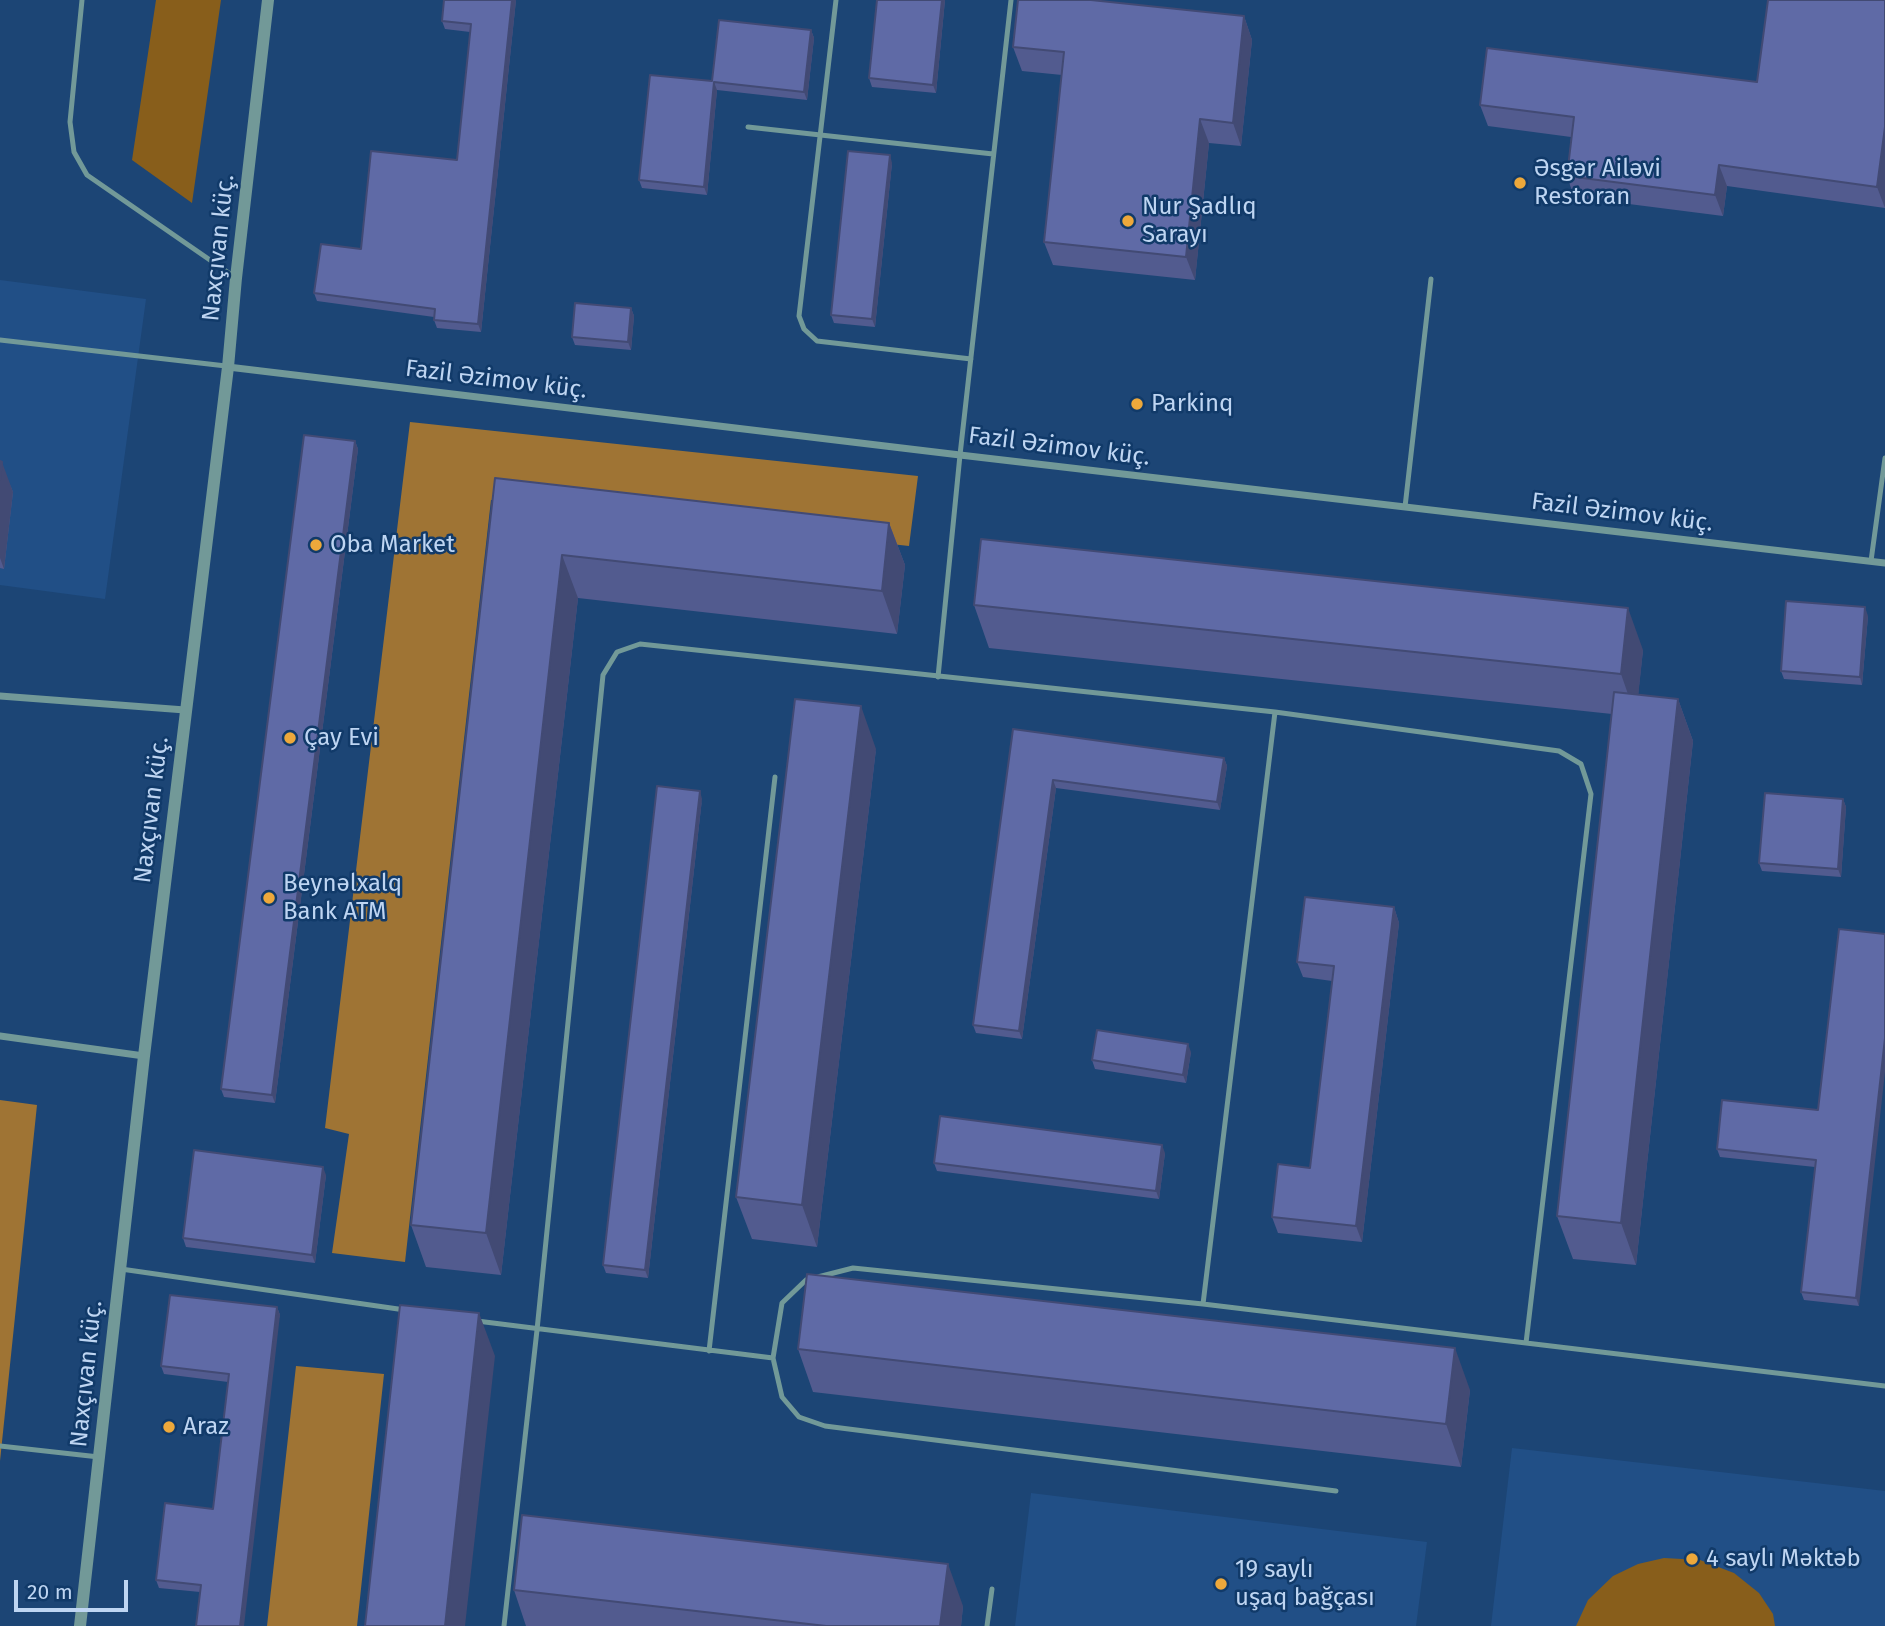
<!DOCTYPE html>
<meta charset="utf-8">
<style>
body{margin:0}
#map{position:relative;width:1885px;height:1626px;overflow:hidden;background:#1c4575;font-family:"Fira Sans",sans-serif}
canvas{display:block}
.scale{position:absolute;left:14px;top:1580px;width:114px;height:32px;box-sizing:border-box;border:4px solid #bed5f2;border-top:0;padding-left:9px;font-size:21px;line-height:24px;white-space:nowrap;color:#bed5f2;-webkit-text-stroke:5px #113a69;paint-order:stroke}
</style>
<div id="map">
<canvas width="1885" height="1626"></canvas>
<div class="scale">20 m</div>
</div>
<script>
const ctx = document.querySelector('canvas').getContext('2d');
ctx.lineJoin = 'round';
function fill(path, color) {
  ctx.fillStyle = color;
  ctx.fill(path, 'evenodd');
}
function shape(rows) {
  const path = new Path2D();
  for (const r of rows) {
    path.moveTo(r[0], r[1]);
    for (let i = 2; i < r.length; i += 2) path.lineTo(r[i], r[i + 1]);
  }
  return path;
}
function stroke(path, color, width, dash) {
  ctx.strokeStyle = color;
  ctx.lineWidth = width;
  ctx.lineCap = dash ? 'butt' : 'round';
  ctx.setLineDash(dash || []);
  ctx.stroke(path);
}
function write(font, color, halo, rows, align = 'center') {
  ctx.font = font + ' "Fira Sans",sans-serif';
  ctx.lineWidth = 5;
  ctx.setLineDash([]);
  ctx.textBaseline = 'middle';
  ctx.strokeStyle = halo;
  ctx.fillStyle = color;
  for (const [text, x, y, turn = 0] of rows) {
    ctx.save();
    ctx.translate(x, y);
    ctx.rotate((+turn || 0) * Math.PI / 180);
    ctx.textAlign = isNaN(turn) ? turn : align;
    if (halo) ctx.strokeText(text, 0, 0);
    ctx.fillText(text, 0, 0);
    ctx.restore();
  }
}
fill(shape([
 [0,280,146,299,105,599,0,585],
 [1512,1448,1885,1491,1885,1626,1491,1626],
 [1031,1493,1427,1542,1416,1626,1015,1626]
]), '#214f86');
fill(shape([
 [156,0,221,0,192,203,132,160],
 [1664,1558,1700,1560,1734,1573,1759,1593,1773,1614,1775,1626,1576,1626,1588,1600,1613,1576,1638,1564]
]), '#885e1b');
fill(shape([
 [410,422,918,476,909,546,491,500,405,1262,332,1253,349,1134,325,1128],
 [0,1100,37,1105,0,1461],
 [296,1366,384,1374,357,1626,267,1626]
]), '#9f7434');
stroke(shape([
 [82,0,70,122,74,152,87,175,236,278],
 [836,0,799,316,804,329,817,341,971,359],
 [748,127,993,154],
 [0,340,226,366],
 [1405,507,1431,279],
 [1871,561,1885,458],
 [938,677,960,455,1011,0],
 [121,1269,405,1310],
 [1203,1304,1275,712],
 [477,1321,773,1358,782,1397,799,1417,825,1426,1336,1491],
 [709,1351,775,777],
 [773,1358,782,1303,806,1280,853,1268,1203,1304,1526,1343],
 [0,1446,99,1457],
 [504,1626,537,1330,603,675,617,652,640,644,1275,712,1559,751,1581,764,1591,794,1526,1343,1885,1386],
 [987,1626,992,1589]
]), '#729998', 5);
stroke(shape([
 [228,367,960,455,1885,563],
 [0,696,185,710],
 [0,1036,144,1056]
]), '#729998', 7);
stroke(shape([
 [80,1626,144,1056,228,367,236,278,268,0]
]), '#729998', 12);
fill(shape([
 [516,0,481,332,437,328,434,320,434,317,317,301,314,293,457,160,470,32,445,29,442,21],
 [877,0,945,0,936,93,872,87,869,78],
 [1885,0,1885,208,1727,186,1723,216,1574,197,1567,176,1571,137,1488,126,1480,105,1757,82],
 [1244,16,1252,40,1241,146,1209,143,1195,280,1053,265,1044,242,1062,75,1022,71,1013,47],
 [811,30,814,38,807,100,717,90,707,195,642,188,639,180,712,81],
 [892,163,875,327,834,323,831,315],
 [631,308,634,316,631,350,575,345,572,337],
 [355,441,358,449,275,1103,224,1097,221,1089],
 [0,461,13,492,4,569,0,568],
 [495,478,889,523,905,565,897,634,578,598,501,1275,426,1267,411,1225],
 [974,605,1643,650,1638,695,1678,699,1693,741,1636,1265,1573,1259,1557,1216,1612,714,989,648],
 [1868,616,1862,685,1784,679,1781,671],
 [1013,729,1224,758,1227,766,1220,810,1056,788,1022,1039,976,1033,973,1025],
 [876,749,817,1247,752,1239,736,1197],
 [702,799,648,1278,606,1273,603,1265],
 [1843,799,1846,807,1841,877,1762,871,1759,863],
 [1394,907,1399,923,1362,1242,1278,1233,1272,1217,1310,1168,1332,981,1303,977,1297,962],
 [1191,1052,1186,1083,1095,1069,1092,1060],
 [1818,1110,1859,1306,1804,1300,1801,1292,1815,1167,1720,1157,1717,1149],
 [1165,1153,1159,1199,937,1171,934,1163],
 [326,1175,315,1263,186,1247,183,1238],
 [277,1307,280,1315,200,1592,159,1588,156,1580,213,1509,228,1382,164,1374,161,1366],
 [798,1349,1470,1390,1461,1467,813,1392],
 [514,1590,963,1606,961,1626,526,1626]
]), '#525b8f');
fill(shape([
 [512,0,516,0,481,332,478,324],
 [942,0,945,0,936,93,933,85],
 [1244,16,1252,40,1241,146,1233,123],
 [811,30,814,38,807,100,804,92],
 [714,82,717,90,707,195,704,187],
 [1200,119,1209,143,1195,280,1186,257],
 [1885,127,1885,208,1877,187],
 [890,155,892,163,875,327,872,319],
 [1719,165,1727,186,1723,216,1715,195],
 [631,308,634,316,631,350,628,342],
 [355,441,358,449,275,1103,272,1095],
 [2,462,13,492,4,569,0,558,0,480],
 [889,523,905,565,897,634,882,591],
 [562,555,578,598,501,1275,486,1233],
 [1865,607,1868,616,1862,685,1860,677],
 [1628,608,1643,650,1636,717,1621,674],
 [1678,699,1693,741,1636,1265,1621,1223],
 [861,706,876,749,817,1247,802,1205],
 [1224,758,1227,766,1220,810,1217,802],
 [1053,780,1056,788,1022,1039,1019,1031],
 [700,791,702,799,648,1278,645,1270],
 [1843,799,1846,807,1841,877,1838,869],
 [1394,907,1399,923,1362,1242,1356,1226],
 [1885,1038,1885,1072,1859,1306,1856,1298],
 [1188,1044,1191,1052,1186,1083,1183,1075],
 [1162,1145,1165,1153,1159,1199,1156,1191],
 [323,1167,326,1175,315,1263,312,1255],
 [277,1307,280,1315,244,1626,240,1626],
 [479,1313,495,1356,465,1626,445,1626],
 [1455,1348,1470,1390,1461,1467,1446,1424],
 [948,1564,963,1606,961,1626,940,1626]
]), '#424a74');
const building = shape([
 [444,0,512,0,478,324,434,320,435,309,314,293,321,244,361,249,371,151,457,160,471,24,442,21,444,0],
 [877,0,942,0,933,85,869,78,877,0],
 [1018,0,1091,0,1244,16,1233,123,1200,119,1186,257,1044,242,1064,52,1013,47,1018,0],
 [1768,0,1885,0,1885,127,1877,187,1719,165,1715,195,1567,176,1574,117,1480,105,1487,48,1757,82,1768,0],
 [719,20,811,30,804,92,714,82,704,187,639,180,650,75,712,81,719,20],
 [848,151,890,155,872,319,831,315,848,151],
 [575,303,631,308,628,342,572,337,575,303],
 [304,435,355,441,272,1095,221,1089,304,435],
 [0,461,2,462,0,480,0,461],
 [495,478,889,523,882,591,562,555,486,1233,411,1225,495,478],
 [981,539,1628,608,1621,674,974,605,981,539],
 [1786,601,1865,607,1860,677,1781,671,1786,601],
 [1614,692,1678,699,1621,1223,1557,1216,1614,692],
 [795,699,861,706,802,1205,736,1197,795,699],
 [1013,729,1224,758,1217,802,1053,780,1019,1031,973,1025,1013,729],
 [657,786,700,791,645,1270,603,1265,657,786],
 [1765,793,1843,799,1838,869,1759,863,1765,793],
 [1305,897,1394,907,1356,1226,1272,1217,1278,1164,1310,1168,1334,966,1297,962,1305,897],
 [1839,929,1885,934,1885,1038,1856,1298,1801,1292,1816,1160,1717,1149,1722,1100,1818,1110,1839,929],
 [1097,1030,1188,1044,1183,1075,1092,1060,1097,1030],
 [940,1116,1162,1145,1156,1191,934,1163,940,1116],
 [194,1150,323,1167,312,1255,183,1238,194,1150],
 [807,1274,1455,1348,1446,1424,798,1349,807,1274],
 [170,1295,277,1307,240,1626,196,1626,201,1585,156,1580,165,1503,213,1509,229,1374,161,1366,170,1295],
 [400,1305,479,1313,445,1626,365,1626,400,1305],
 [522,1515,948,1564,940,1626,826,1626,514,1590,522,1515]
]);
fill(building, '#5f6aa6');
stroke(building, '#424a74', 2);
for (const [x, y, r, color] of [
 [1520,183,7,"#eda83b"],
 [1128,221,7,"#eda83b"],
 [1137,404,7,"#eda83b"],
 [316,545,7,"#eda83b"],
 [290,738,7,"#eda83b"],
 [269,898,7,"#eda83b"],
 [169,1427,7,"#eda83b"],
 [1692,1559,7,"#eda83b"],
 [1221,1584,7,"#eda83b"]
]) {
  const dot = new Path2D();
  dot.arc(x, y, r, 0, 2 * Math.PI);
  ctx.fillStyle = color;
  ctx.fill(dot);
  stroke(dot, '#113a69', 2.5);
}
write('24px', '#bed5f2', '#113a69', [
 ["Əsgər Ailəvi",1534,169],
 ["Restoran",1534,197],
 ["Nur Şadlıq",1142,207],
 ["Sarayı",1142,235],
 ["Parkinq",1151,404],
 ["Oba Market",330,545],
 ["Çay Evi",304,738],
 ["Beynəlxalq",283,884],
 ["Bank ATM",283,912],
 ["Araz",183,1427],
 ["4 saylı Məktəb",1706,1559],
 ["19 saylı",1235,1570],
 ["uşaq bağçası",1235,1598]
], 'left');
write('24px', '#bed5f2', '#113a69', [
 ["Naxçıvan küç.",219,248,-84],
 ["Fazil Əzimov küç.",496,380,7],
 ["Fazil Əzimov küç.",1059,447,7],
 ["Fazil Əzimov küç.",1622,513,7],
 ["Naxçıvan küç.",152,810,-83],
 ["Naxçıvan küç.",87,1374,-84]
]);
</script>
